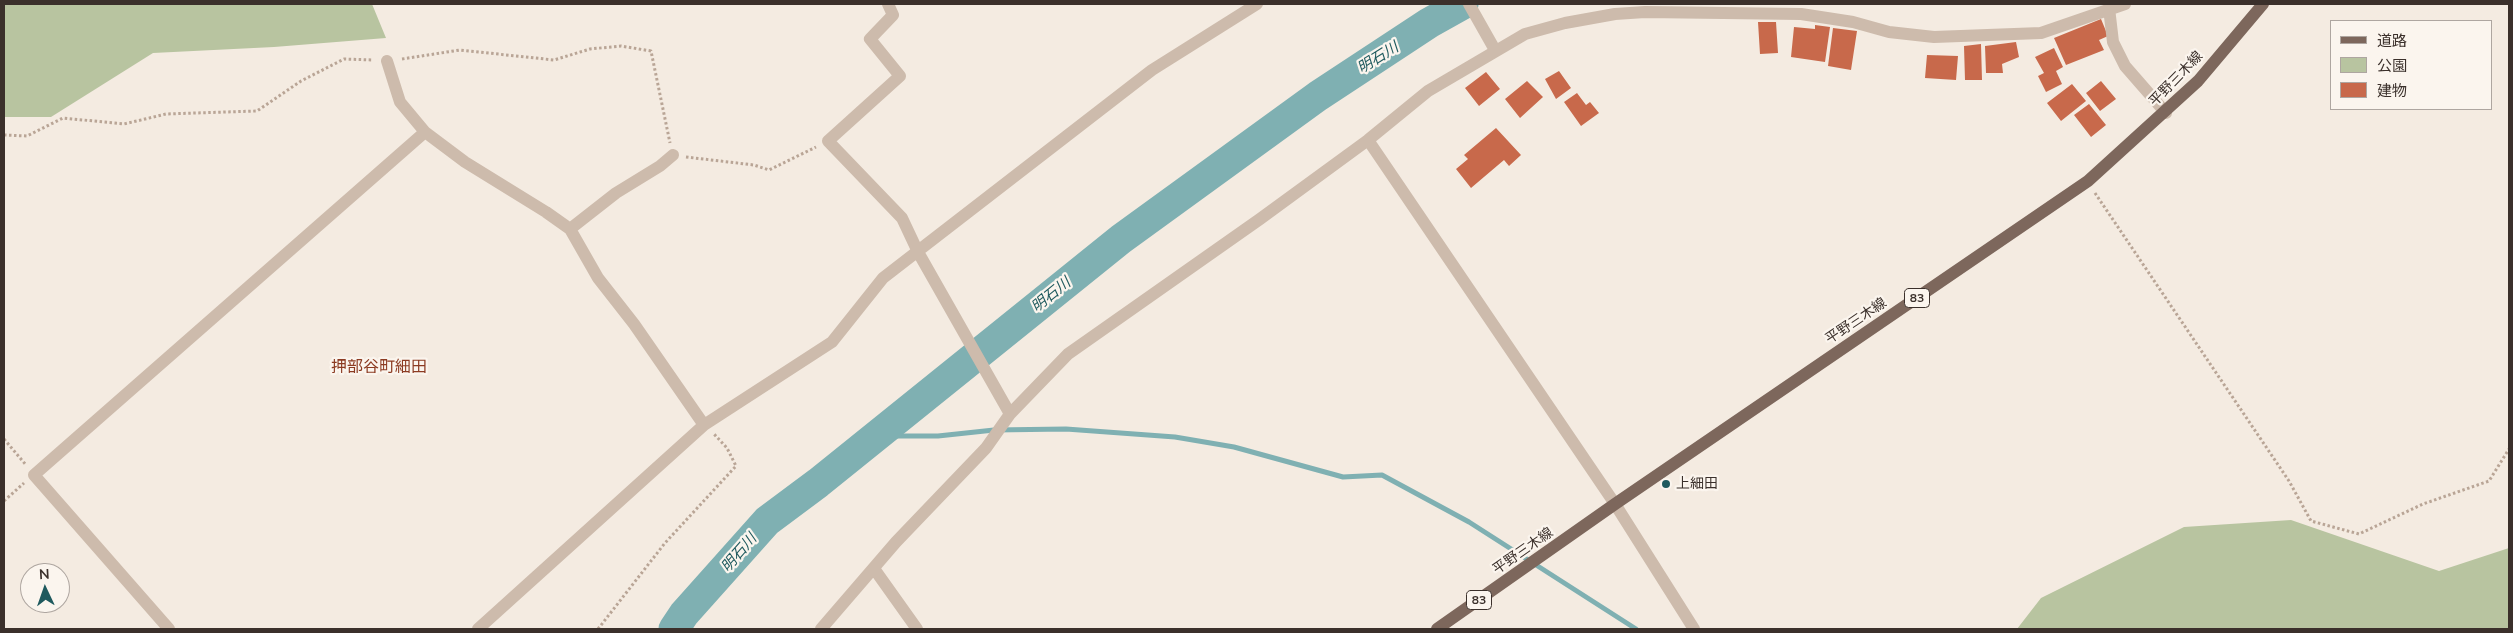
<!DOCTYPE html>
<meta charset="utf-8">
<style>
body{margin:0}
#map{position:relative;width:2513px;height:633px;overflow:hidden;background:#f4ebe1;font-family:Mulish,"Noto Sans JP",sans-serif}
canvas{display:block}
.frame{position:absolute;inset:0;border:5px solid #3b302b;pointer-events:none}
.legend{position:absolute;left:2330px;top:20px;width:162px;height:90px;box-sizing:border-box;background:#fbf5ee;border:1px solid #aea6a0;margin:0;padding:6px 9px;list-style:none;font-size:15px;color:#3b302b}
.legend li{display:flex;align-items:center;gap:10px;height:25px}
.legend b{width:25px;border:1px solid #aea6a0}
.north{position:absolute;left:20px;top:563px;width:50px;height:50px;box-sizing:border-box;background:#fbf5ee;border:1px solid #aea6a0;border-radius:50%;rotate:357deg;font-size:14px;font-weight:700;line-height:20px;text-align:center;color:#3b302b}
.north::after{content:'';display:block;margin:auto;width:18px;height:22px;background:#1f5a5e;clip-path:polygon(50% 0,100% 100%,50% 72%,0 100%)}
</style>
<div id="map">
<canvas width="2513" height="633"></canvas>
<div class="frame"></div>
<ul class="legend">
<li><b style="height:6px;background:#7d675c"></b>道路</li>
<li><b style="height:14px;background:#b8c4a0"></b>公園</li>
<li><b style="height:14px;background:#c8694b"></b>建物</li>
</ul>
<div class="north">N</div>
</div>
<script>
const ctx = document.querySelector('canvas').getContext('2d');
ctx.lineJoin = 'round';
function fill(path, color) {
  ctx.fillStyle = color;
  ctx.fill(path, 'evenodd');
}
function shape(rows) {
  const path = new Path2D();
  for (const r of rows) {
    path.moveTo(r[0], r[1]);
    for (let i = 2; i < r.length; i += 2) path.lineTo(r[i], r[i + 1]);
  }
  return path;
}
function stroke(path, color, width, dash) {
  ctx.strokeStyle = color;
  ctx.lineWidth = width;
  ctx.lineCap = dash ? 'butt' : 'round';
  ctx.setLineDash(dash || []);
  ctx.stroke(path);
}
function write(font, color, halo, rows, align = 'center') {
  ctx.font = font + ' Mulish,"Noto Sans JP",sans-serif';
  ctx.lineWidth = 4.5;
  ctx.setLineDash([]);
  ctx.textBaseline = 'middle';
  ctx.strokeStyle = halo;
  ctx.fillStyle = color;
  for (const [text, x, y, turn = 0] of rows) {
    ctx.save();
    ctx.translate(x, y);
    ctx.rotate((+turn || 0) * Math.PI / 180);
    ctx.textAlign = isNaN(turn) ? turn : align;
    if (halo) ctx.strokeText(text, 0, 0);
    ctx.fillText(text, 0, 0);
    ctx.restore();
  }
}
fill(shape([
 [4,4,372,4,386,38,274,47,153,53,51,117,4,117],
 [2291,520,2439,571,2509,548,2509,629,2017,629,2041,598,2184,527]
]), '#b8c4a0');
stroke(shape([
 [876,436,938,436,994,430,1066,429,1175,437,1234,447,1343,477,1382,475,1469,522,1636,629]
]), '#7fb0b2', 5);
stroke(shape([
 [674,629,684,614,767,521,818,483,1121,239,1318,96,1429,23,1463,4]
]), '#7fb0b2', 31);
fill(shape([
 [2101,19,2108,36,2099,40,2104,50,2066,65,2054,38],
 [1758,22,1776,22,1778,53,1760,54],
 [1815,25,1830,27,1825,62,1791,57,1794,27,1815,29],
 [1833,28,1857,31,1851,70,1828,66],
 [2016,42,2019,57,2002,64,2003,73,1986,73,1985,46],
 [1981,44,1982,80,1965,80,1964,46],
 [2054,48,2063,67,2056,71,2062,84,2046,92,2038,76,2044,73,2035,57],
 [1927,55,1958,56,1956,80,1925,78],
 [1559,71,1571,88,1556,99,1545,79],
 [1486,72,1500,89,1479,106,1465,88],
 [1527,81,1543,97,1520,118,1505,99],
 [2101,81,2116,99,2100,111,2086,93],
 [2072,84,2086,101,2061,121,2047,103],
 [1577,93,1586,105,1590,102,1599,113,1581,126,1564,102],
 [2089,104,2106,125,2091,137,2074,115],
 [1496,128,1521,155,1509,166,1504,160,1471,188,1456,169,1468,159,1464,155]
]), '#c8694b');
stroke(shape([
 [402,59,460,50,554,60,590,49,621,46,651,51,670,143],
 [4,135,27,136,63,118,124,124,166,114,257,111,301,81,344,59,373,60],
 [686,157,754,165,769,170,816,147],
 [2095,193,2289,481,2311,521,2359,534,2423,504,2489,481,2509,449],
 [4,439,26,465],
 [4,501,24,483],
 [598,629,665,543,736,466,727,448,714,434]
]), '#b9a596', 3, [2.5, 2.5]);
stroke(shape([
 [888,4,893,15,870,39,900,76,828,141,902,218,918,252,1010,414],
 [1469,4,1495,50],
 [2109,8,2113,42,2125,66,2166,113],
 [425,132,465,162,546,212,570,229,598,278,634,324,704,425],
 [1368,140,1615,504,1694,629],
 [570,229,616,193,660,166,673,155],
 [875,570,917,629],
 [169,629,34,475,425,132,400,102,387,61],
 [478,629,704,425,832,342,883,278,1152,70,1257,4],
 [821,629,896,542,986,448,1010,414,1068,354,1260,219,1368,140,1428,91,1525,34,1565,23,1615,14,1645,12,1801,14,1853,22,1889,32,1934,37,2041,33,2125,4]
]), '#cdbbac', 12);
stroke(shape([
 [1437,629,1615,504,2088,181,2198,81,2263,4]
]), '#7d675c', 12);
for (const [x, y, r, color] of [
 [1666,484,5,"#1f5a5e"]
]) {
  const dot = new Path2D();
  dot.arc(x, y, r, 0, 2 * Math.PI);
  ctx.fillStyle = color;
  ctx.fill(dot);
  stroke(dot, '#fbf5ee', 2);
}
for (const [x, y, w] of [
 [1917,298,25],
 [1479,600,25]
]) {
  const box = new Path2D();
  box.roundRect(x - w / 2, y - 9.5, w, 19, 4);
  ctx.fillStyle = '#fbf5ee';
  ctx.fill(box);
  stroke(box, '#3b302b', 1);
}
write('bold 12px', '#3b302b', null, [
 ["83",1917,298],
 ["83",1479,600]
]);
write('14px', '#3b302b', '#fbf5ee', [
 ["平野三木線",2176,79,-46],
 ["平野三木線",1856,321,-34],
 ["平野三木線",1523,551,-35]
]);
write('14px', '#3b302b', '#fbf5ee', [
 ["上細田",1676,484]
], 'left');
write('italic 15px', '#1f5a5e', '#fbf5ee', [
 ["明石川",1378,58,-32],
 ["明石川",1051,295,-39],
 ["明石川",739,553,-49]
]);
write('16px', '#8c3b22', '#fbf5ee', [
 ["押部谷町細田",379,367]
]);
</script>
